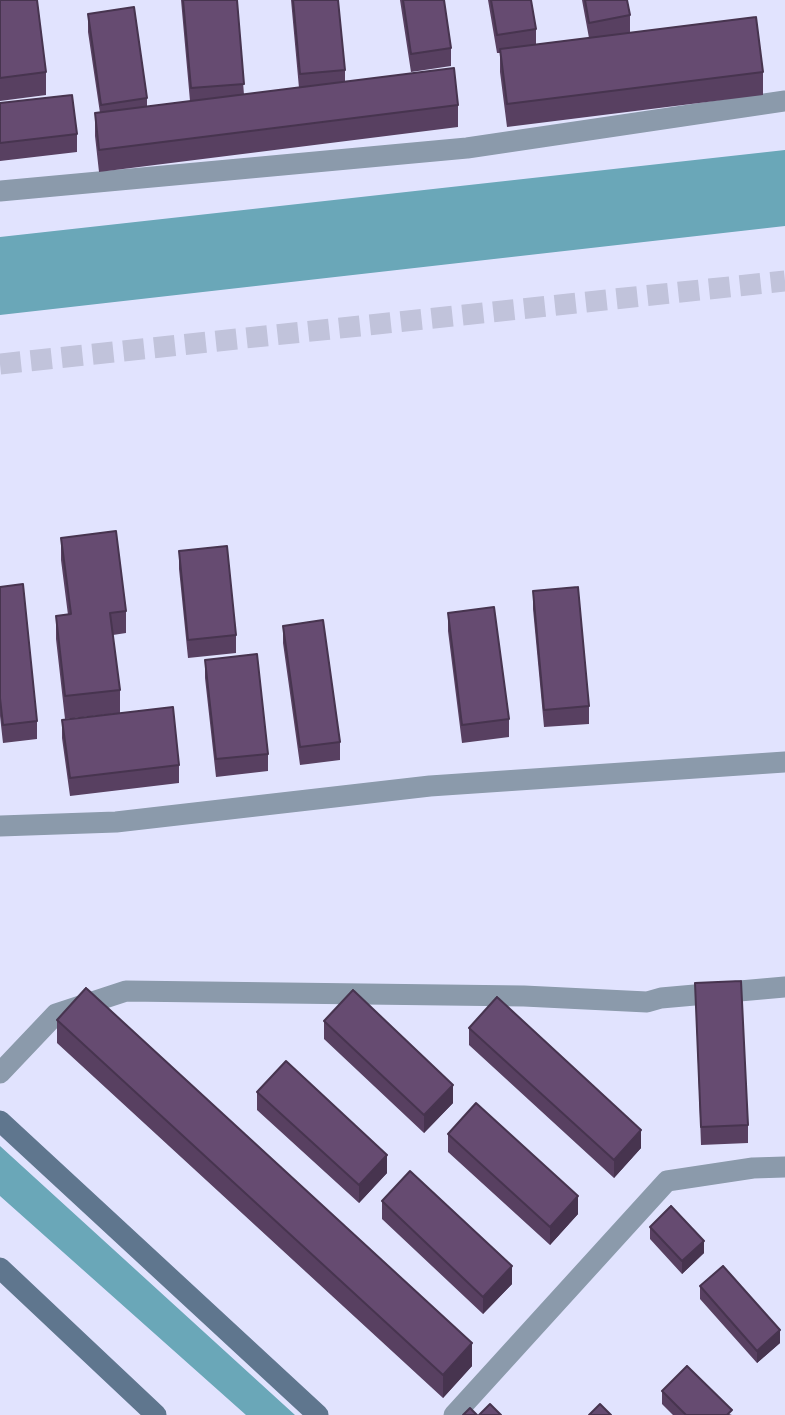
<!DOCTYPE html>
<style>
body{margin:0}
canvas{display:block;background:#e1e3fe}
</style>
<canvas width="785" height="1415"></canvas>
<script>
const ctx = document.querySelector('canvas').getContext('2d');
ctx.lineJoin = 'round';
function fill(path, color) {
  ctx.fillStyle = color;
  ctx.fill(path, 'evenodd');
}
function shape(rows) {
  const path = new Path2D();
  for (const r of rows) {
    path.moveTo(r[0], r[1]);
    for (let i = 2; i < r.length; i += 2) path.lineTo(r[i], r[i + 1]);
  }
  return path;
}
function stroke(path, color, width, dash) {
  ctx.strokeStyle = color;
  ctx.lineWidth = width;
  ctx.lineCap = dash ? 'butt' : 'round';
  ctx.setLineDash(dash || []);
  ctx.stroke(path);
}
fill(shape([
 [785,150,785,226,0,315,0,237],
 [0,1146,295,1415,246,1415,0,1196]
]), '#6aa7b8');
stroke(shape([
 [0,364,785,281]
]), '#c1c3db', 21, [21, 10]);
stroke(shape([
 [0,191,467,148,785,101],
 [0,826,116,822,430,786,785,762],
 [0,1073,56,1014,126,991,524,996,647,1002,661,998,785,987],
 [454,1415,667,1181,753,1168,785,1167]
]), '#8b9aab', 21);
stroke(shape([
 [0,1121,318,1415],
 [0,1268,156,1415]
]), '#5f768e', 21);
fill(shape([
 [0,0,46,72,46,95,0,101],
 [181,0,237,0,244,95,299,88,291,0,338,0,345,70,345,82,458,105,458,127,99,172,95,136,95,113,100,113,88,32,88,14,147,98,147,107,190,101],
 [400,0,444,0,451,48,451,66,411,72],
 [488,0,531,0,536,29,536,45,589,38,582,0,627,0,630,15,630,33,763,72,763,95,507,127,500,72,500,53,497,53],
 [0,103,77,134,77,152,0,161],
 [61,538,126,611,126,633,113,635,120,690,120,713,65,719,56,639,56,616,68,615,61,560],
 [179,551,236,635,236,653,188,658,179,569],
 [0,587,37,721,37,739,3,743,0,716],
 [533,591,589,706,589,724,544,727,533,609],
 [448,613,509,719,509,737,462,743,448,631],
 [283,626,340,742,340,760,300,765,283,643],
 [205,660,268,754,268,771,216,777,205,678],
 [62,720,179,765,179,783,70,796,62,738],
 [695,983,748,1125,748,1143,701,1145],
 [57,1020,472,1366,443,1398,57,1043],
 [324,1021,453,1103,424,1133,324,1039],
 [469,1028,641,1148,614,1178,469,1045],
 [257,1092,387,1173,359,1203,257,1110],
 [448,1134,578,1214,550,1245,448,1152],
 [382,1201,512,1284,483,1314,382,1219],
 [650,1227,704,1253,682,1274,650,1239],
 [700,1286,780,1343,757,1363,700,1299],
 [662,1391,732,1415,673,1415,662,1404]
]), '#584061');
fill(shape([
 [453,1085,453,1103,424,1133,424,1115],
 [641,1130,641,1148,614,1178,614,1160],
 [387,1155,387,1173,359,1203,359,1185],
 [578,1196,578,1214,550,1245,550,1227],
 [704,1241,704,1253,682,1274,682,1261],
 [512,1266,512,1284,483,1314,483,1297],
 [780,1330,780,1343,757,1363,757,1351],
 [472,1343,472,1366,443,1398,443,1375]
]), '#47344f');
const building = shape([
 [0,0,37,0,46,72,0,78,0,0],
 [183,0,237,0,244,84,191,88,183,0],
 [293,0,338,0,345,70,300,74,293,0],
 [403,0,444,0,451,48,411,54,403,0],
 [491,0,531,0,536,29,497,35,491,0],
 [585,0,627,0,630,15,589,23,585,0],
 [134,7,147,98,101,105,88,14,134,7],
 [756,17,763,72,507,104,500,49,756,17],
 [454,68,458,105,99,150,95,113,454,68],
 [72,95,77,134,0,143,0,103,72,95],
 [116,531,126,611,110,613,120,690,65,696,56,616,71,614,61,538,116,531],
 [227,546,236,635,188,640,179,551,227,546],
 [23,584,37,721,3,725,0,698,0,587,23,584],
 [578,587,589,706,544,710,533,591,578,587],
 [494,607,509,719,462,725,448,613,494,607],
 [323,620,340,742,300,747,283,626,323,620],
 [257,654,268,754,216,759,205,660,257,654],
 [173,707,179,765,70,778,62,720,173,707],
 [741,981,748,1125,701,1127,695,983,741,981],
 [86,988,472,1343,443,1375,57,1020,86,988],
 [353,990,453,1085,424,1115,324,1021,353,990],
 [497,997,641,1130,614,1160,469,1028,497,997],
 [286,1061,387,1155,359,1185,257,1092,286,1061],
 [476,1103,578,1196,550,1227,448,1134,476,1103],
 [410,1171,512,1266,483,1297,382,1201,410,1171],
 [671,1206,704,1241,682,1261,650,1227,671,1206],
 [723,1266,780,1330,757,1351,700,1286,723,1266],
 [687,1366,732,1410,727,1415,686,1415,662,1391,687,1366],
 [490,1404,501,1415,479,1415,490,1404],
 [600,1404,611,1415,589,1415,600,1404],
 [470,1408,477,1415,463,1415,470,1408]
]);
fill(building, '#664b71');
stroke(building, '#47344f', 2);
</script>
